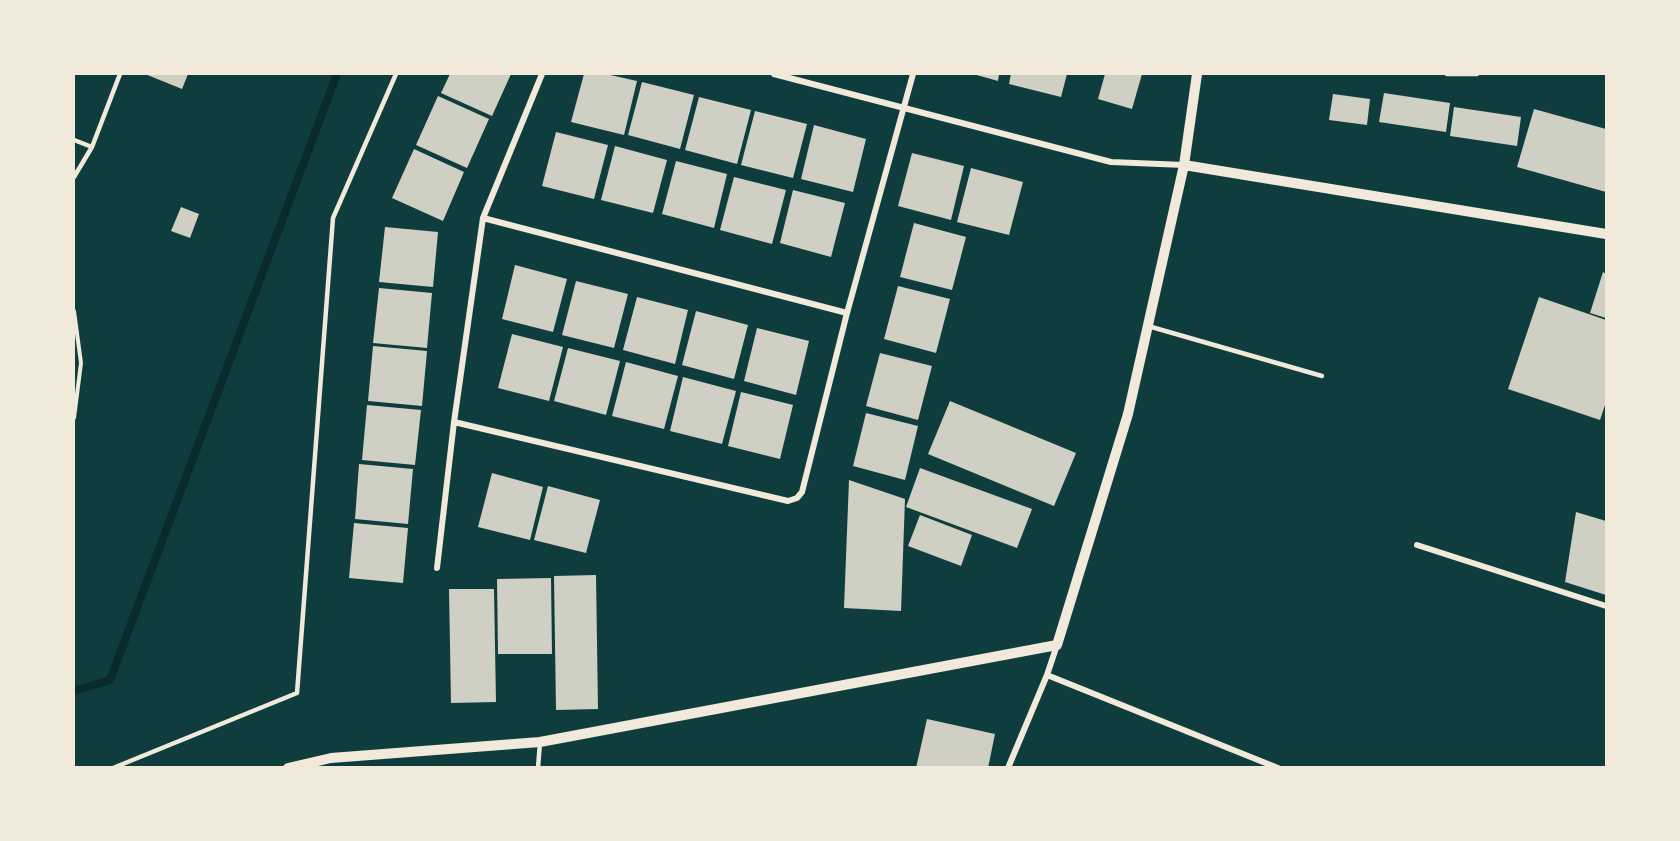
<!DOCTYPE html>
<style>
body{margin:0}
#map{position:relative;width:1680px;height:841px;overflow:hidden;background:#0f3d3e;font-family:Manrope,sans-serif}
canvas{display:block}
.frame{position:absolute;inset:0;border:75px solid #f1e9da;pointer-events:none}
</style>
<div id="map">
<canvas width="1680" height="841"></canvas>
<div class="frame"></div>
</div>
<script>
const ctx = document.querySelector('canvas').getContext('2d');
ctx.lineJoin = 'round';
function shape(rows) {
  const path = new Path2D();
  for (const r of rows) {
    path.moveTo(r[0], r[1]);
    for (let i = 2; i < r.length; i += 2) path.lineTo(r[i], r[i + 1]);
  }
  return path;
}
function stroke(path, color, width, dash) {
  ctx.strokeStyle = color;
  ctx.lineWidth = width;
  ctx.lineCap = dash ? 'butt' : 'round';
  ctx.setLineDash(dash || []);
  ctx.stroke(path);
}
function fill(path, color) {
  ctx.fillStyle = color;
  ctx.fill(path, 'evenodd');
}
stroke(shape([
 [74,691,110,680,337,74]
]), '#0a2a2b', 8);
fill(shape([
 [145,74,188,74,182,89],
 [450,74,511,74,492,116,441,93],
 [584,74,606,74,637,81,624,135,571,122],
 [973,74,999,74,998,81],
 [1011,74,1067,74,1061,97,1009,84],
 [1105,74,1142,74,1132,109,1098,99],
 [642,82,694,95,680,149,628,135],
 [1384,93,1450,103,1446,132,1379,122],
 [1333,94,1370,99,1367,125,1329,120],
 [438,96,489,119,467,168,416,145],
 [699,97,751,110,737,164,685,150],
 [1454,107,1521,117,1517,146,1450,136],
 [1534,109,1606,129,1606,192,1517,167],
 [755,111,807,124,793,178,741,165],
 [814,125,866,139,853,192,801,179],
 [556,132,608,145,594,199,542,186],
 [615,146,667,160,653,213,601,200],
 [414,149,464,172,443,221,392,198],
 [912,153,964,166,951,220,898,206],
 [676,161,727,174,714,228,662,214],
 [971,168,1023,182,1009,235,957,222],
 [734,177,786,190,772,244,720,230],
 [793,190,845,203,831,257,780,243],
 [181,207,199,214,190,238,171,231],
 [914,223,966,237,952,290,900,277],
 [385,227,438,232,433,287,379,282],
 [515,265,567,279,553,332,502,319],
 [1603,272,1606,274,1606,318,1590,313],
 [576,281,628,294,614,348,562,335],
 [898,286,950,299,936,353,884,339],
 [379,288,432,293,427,348,373,343],
 [637,297,688,310,675,364,623,350],
 [1539,297,1606,320,1606,402,1600,420,1508,389],
 [696,311,748,325,734,379,682,365],
 [757,328,809,341,796,395,744,381],
 [512,334,563,347,549,401,498,388],
 [373,346,427,351,422,406,368,401],
 [568,348,620,361,606,415,554,401],
 [880,353,932,366,918,420,866,406],
 [626,362,678,376,664,429,612,416],
 [683,377,736,391,722,444,670,431],
 [741,392,793,405,780,459,728,446],
 [950,401,1076,453,1054,506,928,454],
 [367,405,421,410,415,465,362,460],
 [866,413,918,426,905,480,853,466],
 [359,464,413,469,408,524,355,519],
 [920,468,1032,509,1017,548,906,507],
 [492,473,543,487,530,540,478,527],
 [849,480,905,499,901,611,844,608],
 [548,486,600,500,586,553,534,540],
 [1576,512,1606,521,1606,595,1565,582],
 [920,515,972,535,961,566,908,546],
 [354,523,408,528,403,583,349,578],
 [596,575,598,709,556,710,554,576],
 [551,578,552,654,498,654,497,579],
 [449,589,494,589,496,702,451,703],
 [927,719,995,734,988,768,916,768]
]), '#cfcfc3');
stroke(shape([
 [74,311,81,363,74,418]
]), '#f1e9da', 4);
stroke(shape([
 [1447,74,1477,74],
 [74,140,92,147,120,74],
 [74,177,92,147],
 [1148,326,1322,376],
 [113,768,297,693,333,218,396,74],
 [538,768,540,742]
]), '#f1e9da', 4.5);
stroke(shape([
 [774,74,1111,162,1184,165],
 [483,218,847,313],
 [454,422,788,501,797,498,802,492,847,313,913,74],
 [1417,545,1606,606],
 [437,568,454,422,483,218,542,74],
 [1047,675,1278,768],
 [1008,768,1047,675,1057,645]
]), '#f1e9da', 6);
stroke(shape([
 [1184,165,1606,234],
 [288,768,331,758,540,742,1057,645,1128,414,1184,165,1197,74]
]), '#f1e9da', 10);
</script>
